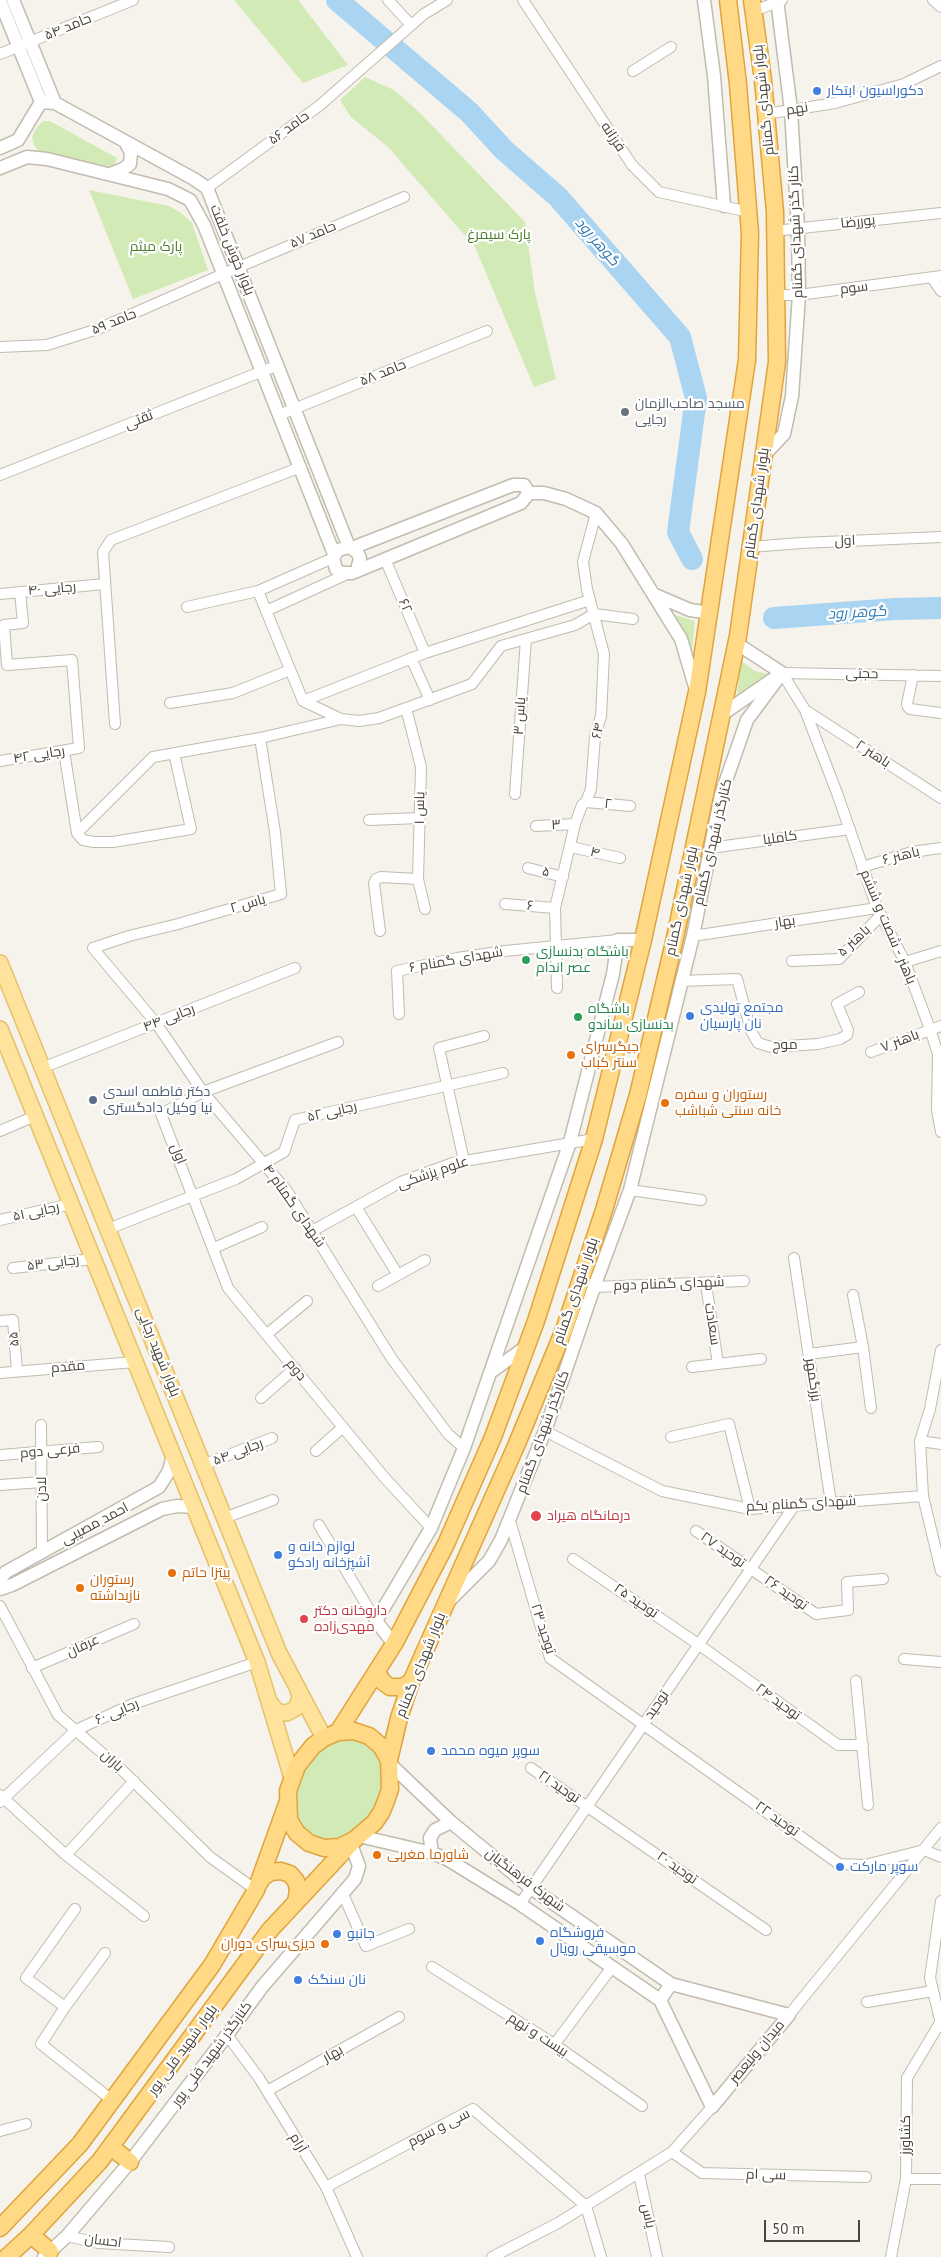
<!DOCTYPE html>
<meta charset="utf-8">
<style>
body{margin:0}
#map{position:relative;width:941px;height:2257px;overflow:hidden;background:#f6f3ec;font-family:"PT Sans",sans-serif}
canvas{display:block}
.scale{position:absolute;left:764px;top:2220px;width:96px;height:22px;box-sizing:border-box;border:2px solid #4b4439;border-top:0;padding-left:6px;font-size:15px;line-height:18px;white-space:nowrap;color:#4b4439;-webkit-text-stroke:4px #fff;paint-order:stroke}
</style>
<div id="map">
<canvas width="941" height="2257"></canvas>
<div class="scale">50 m</div>
</div>
<script>
const ctx = document.querySelector('canvas').getContext('2d');
ctx.lineJoin = 'round';
function fill(path, color) {
  ctx.fillStyle = color;
  ctx.fill(path, 'evenodd');
}
function shape(rows) {
  const path = new Path2D();
  for (const r of rows) {
    path.moveTo(r[0], r[1]);
    for (let i = 2; i < r.length; i += 2) path.lineTo(r[i], r[i + 1]);
  }
  return path;
}
function stroke(path, color, width, dash) {
  ctx.strokeStyle = color;
  ctx.lineWidth = width;
  ctx.lineCap = dash ? 'butt' : 'round';
  ctx.setLineDash(dash || []);
  ctx.stroke(path);
}
function write(font, color, halo, rows, align = 'center') {
  ctx.font = font + ' "PT Sans",Cairo,sans-serif';
  ctx.lineWidth = 4.5;
  ctx.setLineDash([]);
  ctx.textBaseline = 'middle';
  ctx.strokeStyle = halo;
  ctx.fillStyle = color;
  for (const [text, x, y, turn = 0] of rows) {
    ctx.save();
    ctx.translate(x, y);
    ctx.rotate((+turn || 0) * Math.PI / 180);
    ctx.textAlign = isNaN(turn) ? turn : align;
    if (halo) ctx.strokeText(text, 0, 0);
    ctx.fillText(text, 0, 0);
    ctx.restore();
  }
}
fill(shape([
 [234,0,298,0,348,65,303,83],
 [365,77,394,90,419,112,525,222,535,293,556,379,534,387,475,247,388,147,351,117,340,100],
 [43,121,50,121,117,158,114,165,108,166,39,152,34,145,32,137,37,127],
 [89,190,169,206,181,213,192,223,208,270,133,299],
 [672,614,695,621,692,651],
 [741,661,755,671,774,675,737,696],
 [345,1737,364,1740,377,1753,383,1773,377,1805,359,1829,341,1840,325,1841,309,1835,299,1823,294,1800,298,1782,309,1759,326,1744]
]), '#d2eab5');
stroke(shape([
 [337,0,469,112,504,150,558,197,680,337,696,398,678,532,692,559],
 [774,618,895,609,941,608]
]), '#a9d4f2', 22);
const minor = shape([
 [388,0,411,25],
 [523,0,632,165,659,192,749,212],
 [933,0,941,7],
 [754,11,782,0],
 [0,54,133,0],
 [633,71,671,47],
 [766,114,835,103,904,84,941,66],
 [207,188,319,106,424,14,447,0],
 [774,231,941,213],
 [932,278,941,291],
 [776,295,799,295,941,276],
 [0,347,47,345,98,329,239,267,404,197],
 [279,415,487,331],
 [0,475,278,365],
 [750,547,801,543,941,537],
 [385,559,425,653],
 [258,591,303,701,341,719,359,721,379,718,472,684,501,646,575,625,594,614,633,619],
 [0,594,104,584],
 [187,607,258,591,333,558],
 [266,611,347,574],
 [411,658,430,700],
 [782,673,805,710,837,793,877,908,905,962,930,1029,938,1054,937,1110,941,1132],
 [782,673,941,676],
 [913,675,907,704,908,707,910,709,941,713],
 [303,701,425,653,590,600],
 [170,703,233,693,290,670],
 [406,708,421,767,418,879,425,909],
 [805,710,941,798],
 [341,719,260,738,275,832,281,894,178,924,129,936,93,948,156,1023,203,1092,287,1191,392,1359,448,1434,464,1448],
 [115,724,103,552,111,540,301,467],
 [64,751,77,833,83,840,94,842,113,842,191,829,174,753],
 [0,761,79,748,72,660,7,665,4,625,23,623,20,592],
 [515,794,526,639],
 [586,802,630,806],
 [369,820,419,818],
 [536,826,575,824],
 [77,833,153,757,260,738],
 [571,847,620,858],
 [710,848,850,829],
 [862,867,912,852,941,848],
 [528,868,563,877],
 [505,904,555,908],
 [380,931,374,883,376,879,381,877,418,879],
 [693,936,877,908],
 [792,961,839,959,881,915],
 [905,962,941,951],
 [681,981,737,979,751,1031,758,1043,771,1047,818,1044,840,1039,847,1035,848,1030,837,1004,859,992],
 [557,988,555,908,575,824,582,805,586,802,591,789,595,736,601,716,604,654,587,589,583,562,596,513],
 [399,1014,397,971,457,958,505,951,618,940],
 [338,1042,203,1092,161,1114,228,1288,384,1477,431,1528],
 [871,1052,941,1026],
 [42,1068,295,968],
 [0,1131,35,1116],
 [464,1161,439,1048,484,1036],
 [630,1190,701,1200],
 [356,1207,398,1275],
 [0,1220,71,1204],
 [108,1229,236,1179,284,1152,295,1120,503,1073],
 [312,1231,401,1182,453,1163,594,1139],
 [214,1248,262,1227],
 [794,1258,831,1503],
 [13,1268,93,1259],
 [706,1284,718,1364],
 [378,1286,425,1260],
 [594,1287,744,1281],
 [853,1295,863,1347],
 [0,1321,13,1320,17,1371],
 [267,1334,307,1301],
 [941,1350,930,1409,920,1441,923,1496,941,1571],
 [809,1354,863,1347,871,1408],
 [692,1367,761,1359],
 [0,1373,135,1362],
 [261,1398,295,1368],
 [41,1425,42,1552],
 [545,1431,662,1491,750,1509,923,1496],
 [671,1437,729,1424,750,1509],
 [920,1441,941,1444],
 [316,1451,343,1427],
 [1,1455,98,1447],
 [203,1465,272,1438],
 [0,1485,42,1482],
 [224,1518,273,1500],
 [510,1521,550,1658,839,1864,865,1865,924,1850],
 [319,1525,376,1621],
 [696,1531,816,1614,848,1610,847,1582,883,1579],
 [573,1559,698,1644,838,1745,863,1745],
 [0,1606,58,1715,124,1772,210,1857,256,1890],
 [904,1659,941,1662],
 [32,1668,134,1624],
 [856,1681,868,1805],
 [531,1768,766,1930],
 [0,1795,66,1855,144,1916],
 [0,1802,76,1730,133,1704,257,1662],
 [924,1850,941,1857],
 [66,1855,134,1781],
 [342,1892,366,1946,409,1929],
 [941,1901,930,1978,941,2024],
 [520,1904,794,1506],
 [105,1953,65,2007,41,2044,113,2101],
 [432,1967,548,2040,642,2106],
 [867,2002,933,1991],
 [65,2007,26,1978,75,1909],
 [789,2015,941,1828],
 [227,2035,259,2078,326,2187,357,2257],
 [554,2045,612,1967],
 [267,2091,399,2017],
 [0,2131,26,2124],
 [672,2152,702,2173,866,2177],
 [639,2174,657,2257],
 [906,2179,941,2179],
 [326,2187,473,2109,586,2206,601,2257],
 [67,2236,98,2243,169,2247],
 [492,2257,558,2223,672,2152,712,2107],
 [891,2257,906,2179,907,2078,941,2021]
]);
const tertiary = shape([
 [13,0,55,103],
 [704,0,714,76,724,206],
 [0,1,41,102],
 [41,102,55,103,194,179,207,188,349,547],
 [0,148,18,140,41,102],
 [0,168,27,157,47,159,168,189,190,200,204,225,334,554],
 [110,174,123,169,130,164,131,153,126,143],
 [764,455,784,434,792,396,799,295,798,228,791,110,777,0],
 [529,493,544,493,566,499,596,513,622,544,681,639,696,690],
 [352,548,513,485,524,485,529,493],
 [357,570,360,558,357,552,349,547,338,550,333,558,336,569,341,573,352,573,521,503,529,493],
 [655,595,690,610,710,613],
 [721,715,782,673,736,643],
 [491,1372,527,1346],
 [0,1579,6,1572,159,1487,169,1471,173,1455],
 [0,1589,12,1585,162,1509,177,1506,194,1507],
 [448,1602,489,1561,501,1540,545,1431,594,1287,630,1190,693,936,721,795,747,720,782,673],
 [394,1644,376,1621,431,1528,464,1448,570,1142,613,974,618,940,643,940],
 [389,1763,451,1822,531,1888,671,1984],
 [359,1836,432,1853,447,1859,520,1904,660,2000,712,2107,789,2015,671,1984,660,2000],
 [432,1853,430,1838,435,1830,451,1822],
 [44,2257,67,2236,130,2162,227,2035,262,1987,355,1879,359,1866,351,1844]
]);
const primary = shape([
 [0,963,279,1653,324,1738],
 [0,1029,257,1662,292,1778],
 [271,1704,277,1712,287,1713,296,1708,300,1699,298,1689]
]);
const trunk = shape([
 [377,1671,382,1681,390,1687,402,1687,411,1682],
 [354,1731,369,1736,381,1746,389,1760,390,1789,386,1801,381,1813,374,1823,354,1840,340,1847,324,1848,309,1843,297,1833,289,1820,288,1791,297,1766,313,1746,324,1738,338,1732,354,1731],
 [338,1732,394,1644,446,1544,493,1437,536,1321,594,1139,643,940,697,692,747,360,750,233,738,84,728,0],
 [389,1760,399,1718,411,1682,516,1446,564,1330,604,1210,638,1095,675,938,738,636,777,362,775,212,763,80,752,0],
 [258,1885,263,1877,271,1872,281,1871,290,1874,296,1881,298,1890,296,1902],
 [111,2147,130,2162],
 [0,2228,80,2144,212,1965,256,1890,287,1804],
 [31,2235,50,2251],
 [7,2257,31,2235,100,2161,270,1930,354,1840]
]);
stroke(minor, '#c2bbae', 12);
stroke(tertiary, '#c2bbae', 15);
stroke(primary, '#e6c16a', 18);
stroke(trunk, '#e0a43c', 19);
stroke(minor, '#fff', 10);
stroke(tertiary, '#fff', 12);
stroke(primary, '#ffe39c', 15);
stroke(trunk, '#ffd985', 16);
for (const [x, y, r, color] of [
 [817,91,5,"#3f7fe0"],
 [625,412,5,"#6b7280"],
 [526,960,5,"#2e9e5b"],
 [690,1016,5,"#3f7fe0"],
 [578,1017,5,"#2e9e5b"],
 [571,1055,5,"#e8710a"],
 [93,1100,5,"#5c6f8a"],
 [665,1103,5,"#e8710a"],
 [536,1516,6,"#e0444e"],
 [278,1555,5,"#3f7fe0"],
 [172,1573,5,"#e8710a"],
 [80,1588,5,"#e8710a"],
 [304,1619,5,"#e0444e"],
 [431,1751,5,"#3f7fe0"],
 [377,1855,5,"#e8710a"],
 [840,1867,5,"#3f7fe0"],
 [337,1934,5,"#3f7fe0"],
 [540,1941,5,"#3f7fe0"],
 [325,1944,5,"#e8710a"],
 [298,1980,5,"#3f7fe0"]
]) {
  const dot = new Path2D();
  dot.arc(x, y, r, 0, 2 * Math.PI);
  ctx.fillStyle = color;
  ctx.fill(dot);
  stroke(dot, '#fff', 2);
}
write('14px', '#4b4439', '#fff', [
 ["حامد ۵۴",68,27,-22],
 ["بلوار شهدای گمنام",764,100,-96],
 ["نهم",797,109,-9],
 ["حامد ۵۶",289,128,-36],
 ["فرزانه",613,137,56],
 ["پوررضا",858,222,-6],
 ["کنار گذر شهدای گمنام",796,232,-92],
 ["حامد ۵۷",313,235,-23],
 ["بلوار خوش خلقت",232,250,68],
 ["سوم",854,288,-7],
 ["حامد ۵۹",114,322,-22],
 ["حامد ۵۸",383,373,-22],
 ["ثقتی",139,420,-22],
 ["بلوار شهدای گمنام",757,503,-82],
 ["اول",845,541,-2],
 ["رجایی ۴۰",52,589,-5],
 ["۶۲",405,606,67],
 ["حجتی",862,674,1],
 ["یاس ۳",520,716,-86],
 ["۶۴",598,731,-79],
 ["باهنر ۲",873,754,33],
 ["رجایی ۴۲",39,755,-9],
 ["۲",608,804,5],
 ["یاس ۱",420,808,-89],
 ["۳",556,825,-3],
 ["کاملیا",780,838,-8],
 ["کنارگذر شهدای گمنام",713,842,-77],
 ["۴",595,853,13],
 ["باهنر ۶",901,856,-14],
 ["۵",546,872,14],
 ["بلوار شهدای گمنام",682,901,-78],
 ["یاس ۲",248,904,-16],
 ["۶",530,906,4],
 ["بهار",785,922,-9],
 ["باهنر - شصت و ششم",888,927,67],
 ["باهنر ۵",854,941,-43],
 ["شهدای گمنام ۶",456,960,-10],
 ["رجایی ۴۴",169,1018,-21],
 ["باهنر ۷",900,1041,-21],
 ["موج",785,1045,-1],
 ["رجایی ۵۲",332,1112,-13],
 ["اول",178,1154,68],
 ["علوم پزشکی",433,1173,-19],
 ["شهدای گمنام ۴",294,1206,55],
 ["رجایی ۵۱",36,1212,-12],
 ["رجایی ۵۳",53,1263,-7],
 ["شهدای گمنام دوم",669,1284,-2],
 ["بلوار شهدای گمنام",576,1291,-71],
 ["سعادت",712,1324,81],
 ["۵۵",14,1339,-95],
 ["بلوار شهید رجایی",158,1352,68],
 ["مقدم",68,1367,-5],
 ["دوم",296,1370,51],
 ["بزرگمهر",813,1380,82],
 ["کنارگذر شهدای گمنام",543,1432,-70],
 ["فرعی دوم",50,1451,-5],
 ["رجایی ۵۴",238,1452,-21],
 ["لادن",42,1489,-90],
 ["شهدای گمنام یکم",801,1504,-3],
 ["احمد مصیبی",95,1524,-28],
 ["توحید ۲۷",723,1550,35],
 ["توحید ۲۶",786,1593,35],
 ["توحید ۲۵",636,1601,34],
 ["توحید ۲۳",543,1629,72],
 ["عرفان",83,1646,-24],
 ["بلوار شهدای گمنام",421,1665,-68],
 ["توحید ۲۴",778,1702,36],
 ["توحید",657,1705,-55],
 ["رجایی ۶۰",117,1712,-23],
 ["باران",112,1761,42],
 ["توحید ۲۱",559,1787,34],
 ["توحید ۲۲",777,1819,35],
 ["توحید ۲۰",677,1868,35],
 ["شهرک فرهنگیان",525,1880,37],
 ["بیست و نهم",538,2035,33],
 ["بلوار شهید قلی پور",183,2050,-54],
 ["میدان ولیعصر",757,2052,-50],
 ["کنارگذر شهید قلی پور",212,2054,-54],
 ["بهار",333,2054,-29],
 ["سی و سوم",439,2128,-27],
 ["کشاورز",906,2135,-90],
 ["آرام",298,2143,59],
 ["سی ام",766,2175,1],
 ["یاس",648,2216,77],
 ["احسان",103,2241,7]
]);
write('14px', '#366cbe', '#fff', [
 ["دکوراسیون ابتکار",827,91],
 ["مجتمع تولیدی",700,1008],
 ["نان پارسیان",700,1024],
 ["لوازم خانه و",288,1547],
 ["آشپزخانه رادکو",288,1563],
 ["سوپر میوه محمد",441,1751],
 ["سوپر مارکت",850,1867],
 ["فروشگاه",550,1933],
 ["موسیقی رویال",550,1949],
 ["جانبو",347,1934],
 ["نان سنگک",308,1980]
], 'left');
write('14px', '#4a7f2a', '#fff', [
 ["پارک سیمرغ",499,235],
 ["پارک میثم",156,247]
]);
write('14px', '#5b616d', '#fff', [
 ["مسجد صاحب‌الزمان",635,404],
 ["رجایی",635,420]
], 'left');
write('14px', '#27864d', '#fff', [
 ["باشگاه بدنسازی",536,952],
 ["عصر اندام",536,968],
 ["باشگاه",588,1009],
 ["بدنسازی ساندو",588,1025]
], 'left');
write('14px', '#c56008', '#fff', [
 ["جیگرسرای",581,1047],
 ["سنتر کباب",581,1063],
 ["رستوران و سفره",675,1095],
 ["خانه سنتی شباشب",675,1111],
 ["پیتزا حاتم",182,1573],
 ["رستوران",90,1580],
 ["نازبداشته",90,1596],
 ["شاورما مغربی",387,1855],
 ["دیزی‌سرای دوران",315,1944,"right"]
], 'left');
write('14px', '#4e5e75', '#fff', [
 ["دکتر فاطمه اسدی",103,1092],
 ["نیا وکیل دادگستری",103,1108]
], 'left');
write('14px', '#be3a42', '#fff', [
 ["درمانگاه هیراد",547,1516],
 ["داروخانه دکتر",314,1611],
 ["مهدی‌زاده",314,1627]
], 'left');
write('italic 15px', '#2e7ab2', '#fff', [
 ["گوهر رود",597,242,49],
 ["گوهر رود",857,613,-3]
]);
</script>
